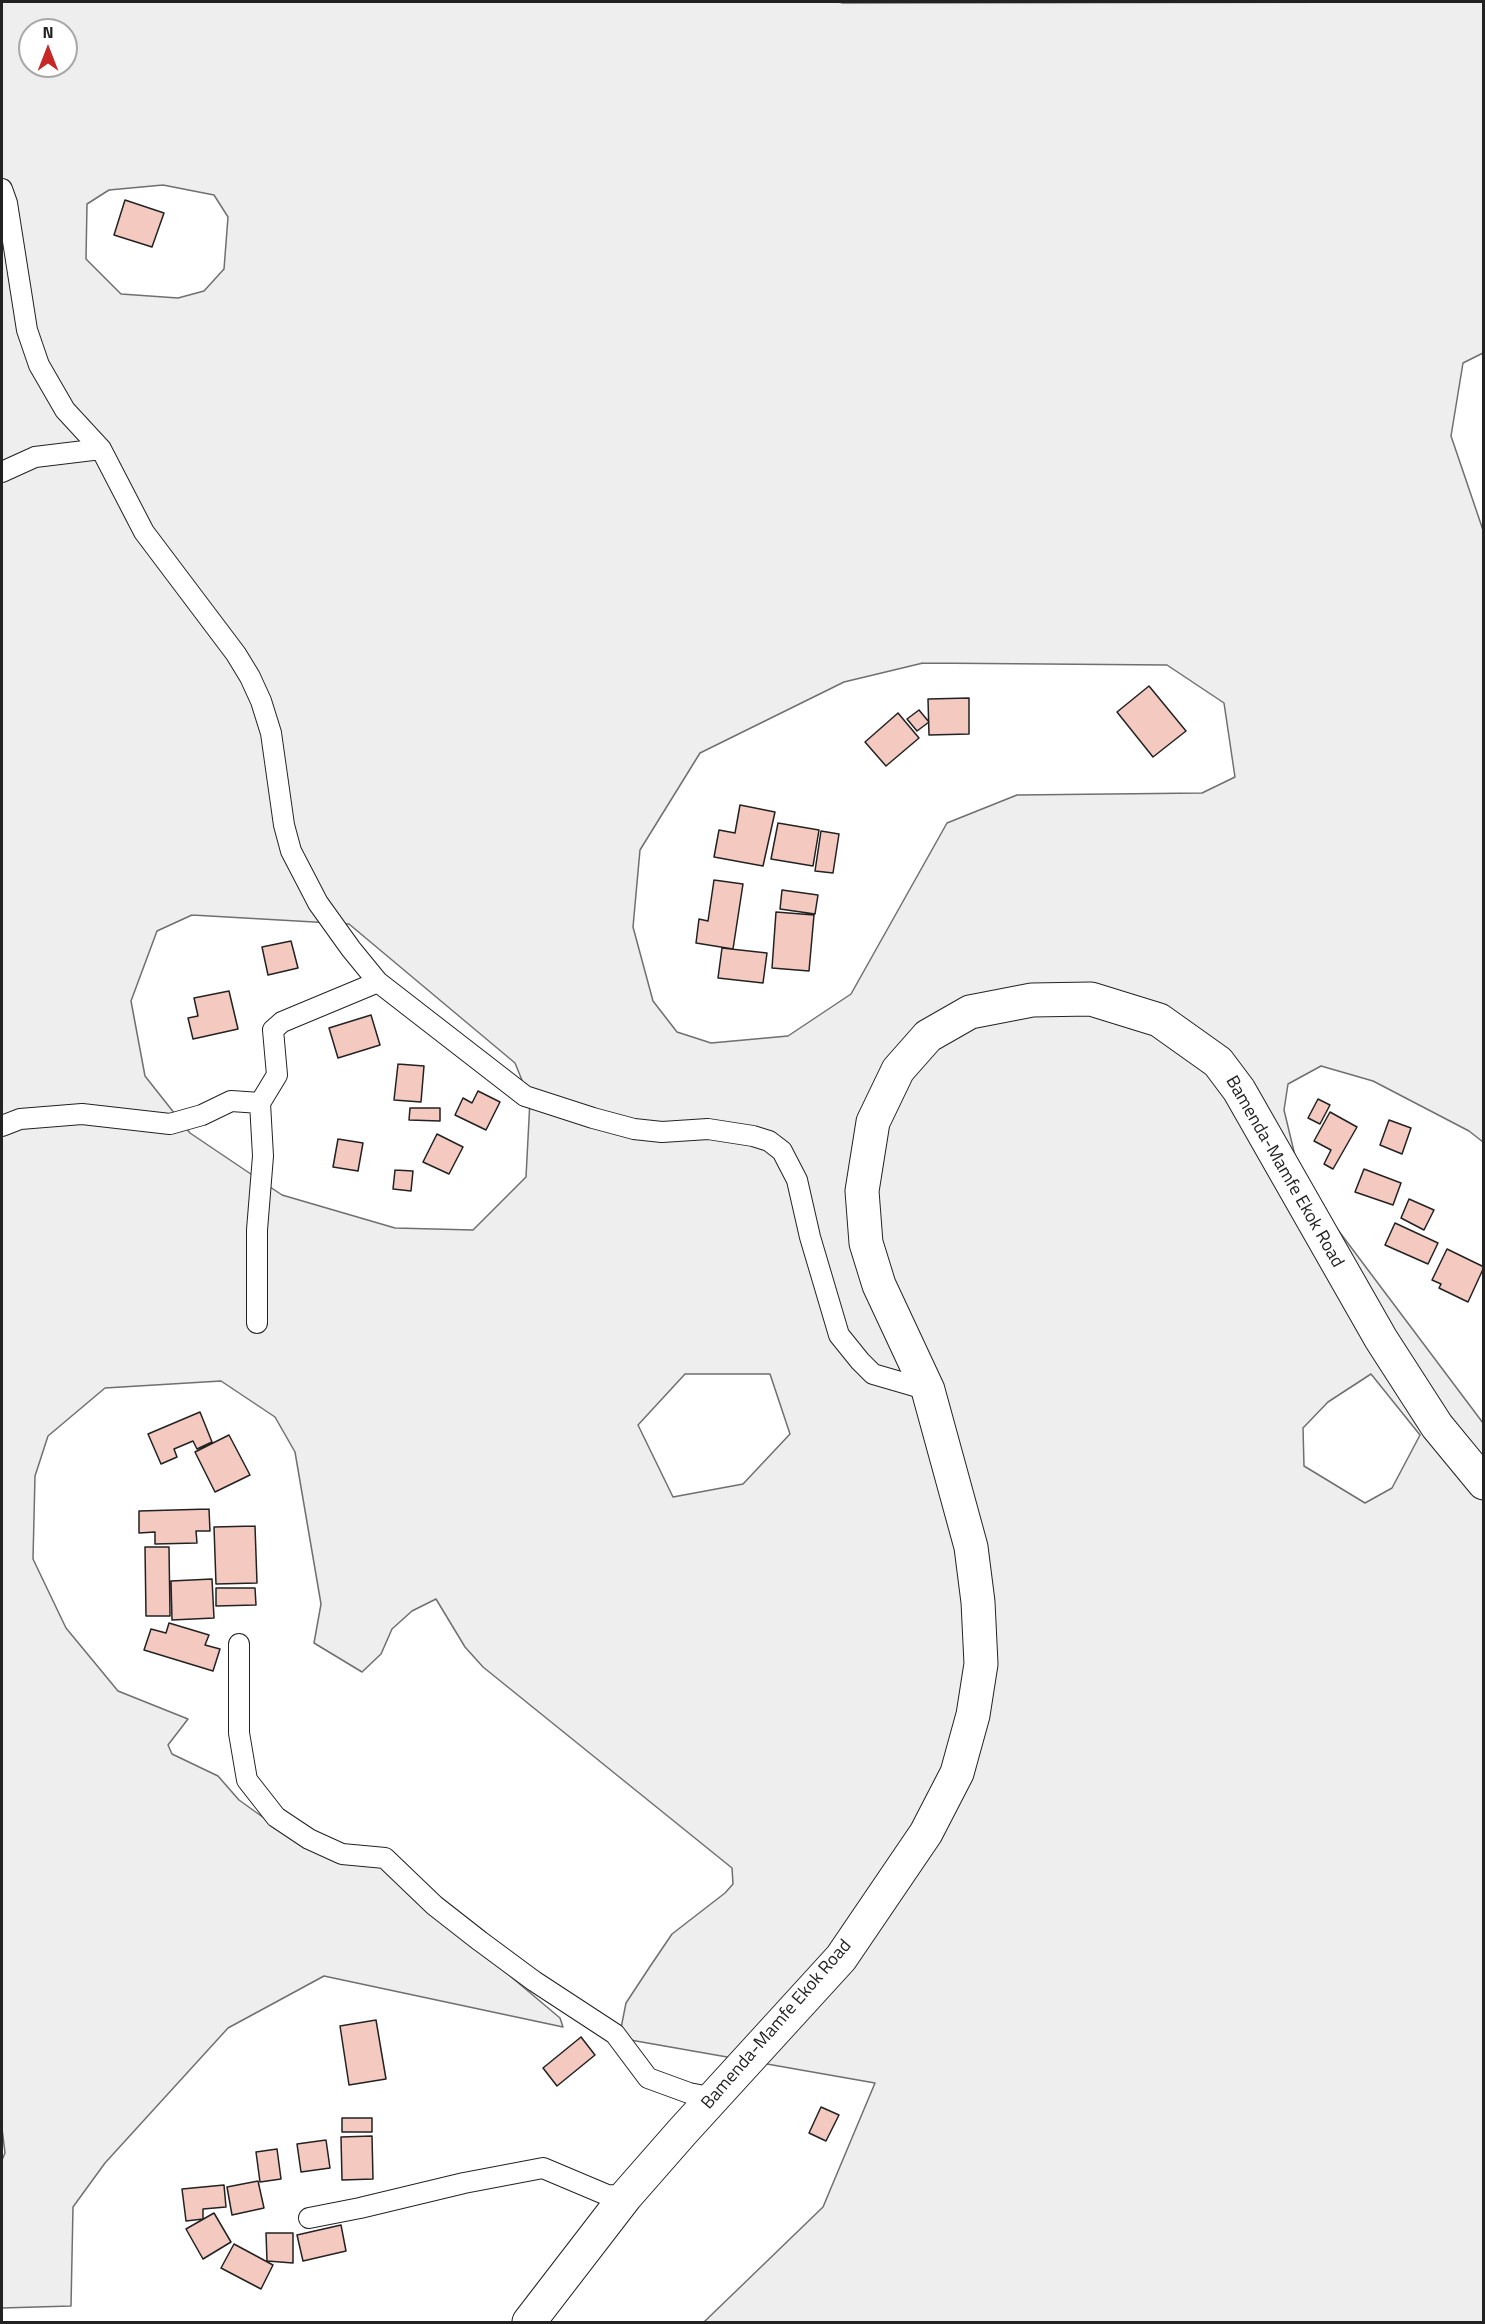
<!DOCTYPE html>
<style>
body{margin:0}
#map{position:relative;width:1485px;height:2324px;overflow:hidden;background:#fff;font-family:"Titillium Web",sans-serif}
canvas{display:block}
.frame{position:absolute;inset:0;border:3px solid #222;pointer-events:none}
.north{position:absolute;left:18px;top:18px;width:60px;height:60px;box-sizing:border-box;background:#fff;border:2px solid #a7a7a7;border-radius:50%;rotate:0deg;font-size:16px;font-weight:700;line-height:24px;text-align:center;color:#222}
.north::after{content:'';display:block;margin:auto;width:21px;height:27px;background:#c62828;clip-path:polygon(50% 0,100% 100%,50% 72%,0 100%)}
</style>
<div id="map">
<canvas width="1485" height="2324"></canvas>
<div class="frame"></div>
<div class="north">N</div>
</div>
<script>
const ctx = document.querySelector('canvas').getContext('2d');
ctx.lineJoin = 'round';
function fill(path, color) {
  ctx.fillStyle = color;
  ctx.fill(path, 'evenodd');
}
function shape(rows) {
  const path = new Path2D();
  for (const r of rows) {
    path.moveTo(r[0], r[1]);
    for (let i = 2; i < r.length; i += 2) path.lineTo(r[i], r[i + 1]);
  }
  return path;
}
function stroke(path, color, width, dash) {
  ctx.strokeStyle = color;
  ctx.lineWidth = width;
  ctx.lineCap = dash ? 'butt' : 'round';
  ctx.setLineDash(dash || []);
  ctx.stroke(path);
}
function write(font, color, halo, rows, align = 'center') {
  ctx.font = font + ' "Titillium Web",sans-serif';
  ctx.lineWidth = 4.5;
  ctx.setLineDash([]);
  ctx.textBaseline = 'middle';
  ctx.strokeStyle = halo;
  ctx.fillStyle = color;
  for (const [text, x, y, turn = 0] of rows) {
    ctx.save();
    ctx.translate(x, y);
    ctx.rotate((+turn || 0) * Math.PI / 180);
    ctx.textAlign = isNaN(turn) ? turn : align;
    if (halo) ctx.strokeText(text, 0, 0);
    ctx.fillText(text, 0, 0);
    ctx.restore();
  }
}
const green = shape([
 [2,2,838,2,843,3,1483,2,1483,353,1463,363,1451,436,1484,533,1483,1142,1469,1131,1373,1081,1321,1066,1288,1084,1284,1110,1297,1164,1326,1214,1483,1423,1483,2322,704,2322,823,2207,875,2083,619,2038,626,2003,649,1968,672,1934,725,1893,733,1884,732,1868,483,1667,465,1647,436,1599,412,1611,392,1629,381,1654,362,1672,314,1643,321,1604,295,1452,275,1417,221,1381,105,1388,48,1436,35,1476,33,1559,66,1628,118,1691,188,1719,168,1745,172,1754,218,1776,239,1800,271,1823,376,1863,560,2018,563,2027,324,1976,228,2028,105,2163,73,2207,71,2306,2,2308,2,2160,5,2153,2,2128,2,2],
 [30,30,66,30,66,66,30,66,30,30],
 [163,185,214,195,228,217,224,269,204,291,178,298,121,294,86,259,87,204,109,190,163,185],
 [923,663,1167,665,1224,703,1235,777,1202,793,1017,795,947,823,851,994,788,1036,711,1043,677,1032,653,1001,633,927,640,850,700,753,844,682,923,663],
 [192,915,349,924,515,1063,530,1100,526,1177,473,1230,395,1228,282,1195,190,1133,145,1076,131,1001,157,931,192,915],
 [685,1374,770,1374,790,1434,743,1484,673,1497,638,1425,685,1374],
 [1371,1374,1420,1435,1392,1488,1365,1503,1304,1466,1303,1428,1328,1402,1371,1374]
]);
fill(green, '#eee');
stroke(green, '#6f6f6f', 1.5);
const building = shape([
 [125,200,164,213,152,247,114,235,125,200],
 [1149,686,1186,731,1153,757,1117,712,1149,686],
 [969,698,969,734,929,735,928,699,969,698],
 [919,710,929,722,917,731,907,719,919,710],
 [898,713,919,738,886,766,865,742,898,713],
 [740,805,775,812,763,866,714,857,719,830,735,833,740,805],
 [778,823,819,830,813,866,771,859,778,823],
 [821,831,839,834,833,873,815,871,821,831],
 [714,880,743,884,733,949,696,943,699,919,708,921,714,880],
 [782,890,818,895,815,914,780,909,782,890],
 [776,912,814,915,809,971,772,968,776,912],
 [291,941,298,968,268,975,262,947,291,941],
 [722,948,767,953,763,983,718,978,722,948],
 [229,991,238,1029,193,1039,188,1018,198,1016,194,998,229,991],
 [371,1015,380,1045,338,1058,329,1028,371,1015],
 [398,1064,424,1066,421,1102,394,1100,398,1064],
 [478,1091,500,1102,486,1130,455,1115,463,1098,472,1103,478,1091],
 [1318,1099,1330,1105,1320,1124,1308,1118,1318,1099],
 [410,1108,440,1108,440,1121,409,1120,410,1108],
 [1330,1112,1357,1127,1333,1169,1324,1164,1331,1150,1314,1141,1330,1112],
 [1389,1120,1411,1128,1402,1154,1380,1145,1389,1120],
 [437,1134,463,1147,449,1174,423,1162,437,1134],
 [338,1139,363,1143,358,1171,333,1167,338,1139],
 [1364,1169,1401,1183,1393,1205,1355,1192,1364,1169],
 [395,1170,413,1171,411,1191,393,1189,395,1170],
 [1409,1199,1434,1210,1424,1230,1401,1218,1409,1199],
 [1395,1223,1438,1243,1428,1264,1385,1245,1395,1223],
 [1447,1249,1484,1267,1468,1302,1439,1288,1441,1284,1432,1280,1447,1249],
 [200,1412,212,1442,197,1449,193,1441,174,1449,177,1457,161,1464,148,1434,200,1412],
 [229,1435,250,1475,215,1492,195,1452,229,1435],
 [209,1509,210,1531,196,1531,197,1543,155,1544,155,1532,139,1533,139,1511,209,1509],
 [255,1526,257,1583,216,1584,214,1527,255,1526],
 [145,1547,169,1547,170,1616,146,1616,145,1547],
 [212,1579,214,1618,172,1620,171,1581,212,1579],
 [216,1588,255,1588,256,1605,216,1606,216,1588],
 [169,1623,209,1635,205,1645,220,1649,213,1671,144,1650,151,1629,166,1633,169,1623],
 [376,2020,386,2079,349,2085,340,2026,376,2020],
 [581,2037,595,2055,557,2086,543,2068,581,2037],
 [821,2107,839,2115,826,2141,809,2133,821,2107],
 [342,2118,372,2118,372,2132,342,2132,342,2118],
 [372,2136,373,2179,342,2180,341,2137,372,2136],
 [326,2140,330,2168,301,2172,297,2144,326,2140],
 [277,2149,281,2179,260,2182,256,2152,277,2149],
 [258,2181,264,2208,232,2215,227,2187,258,2181],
 [224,2185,226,2207,203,2209,203,2219,186,2221,182,2189,224,2185],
 [214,2213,231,2242,203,2259,186,2229,214,2213],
 [341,2225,346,2251,303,2261,297,2235,341,2225],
 [266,2233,293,2233,293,2263,267,2261,266,2233],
 [234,2244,273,2265,261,2289,221,2268,234,2244]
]);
fill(building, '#f3c9c0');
stroke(building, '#222', 1.5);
const street = shape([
 [2,189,7,203,27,330,39,365,65,410,101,449,144,532,236,654,250,677,261,701,271,733,284,825,291,851,318,903,351,949,378,982,525,1096,593,1118,634,1129,662,1132,708,1129,753,1136,769,1141,782,1151,797,1180,810,1237,839,1335,860,1361,873,1374,928,1390],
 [2,472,35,457,101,449],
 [2,1126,20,1119,82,1114,170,1124,202,1115,231,1101,260,1103,277,1075,273,1030,282,1022,378,982],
 [257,1323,257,1230,263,1156,260,1103],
 [239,1644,239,1733,247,1780,276,1817,309,1839,342,1854,385,1858,434,1905,480,1941,534,1981,615,2034,648,2078,689,2093,714,2098],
 [309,2218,360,2208,464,2183,543,2168,607,2195,626,2196]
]);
const highway = shape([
 [529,2322,626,2196,683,2131,841,1958,926,1833,957,1773,973,1715,981,1664,978,1602,971,1547,928,1390,879,1285,866,1243,862,1191,873,1122,898,1070,928,1036,970,1012,1032,1000,1091,999,1159,1020,1218,1062,1239,1090,1381,1339,1437,1426,1484,1483]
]);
stroke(street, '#222', 22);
stroke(highway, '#222', 35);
stroke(street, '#fff', 20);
stroke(highway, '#fff', 33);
write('18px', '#222', '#fff', [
 ["Bamenda-Mamfe Ekok Road",1284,1172,60],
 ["Bamenda-Mamfe Ekok Road",777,2025,-49]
]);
</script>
